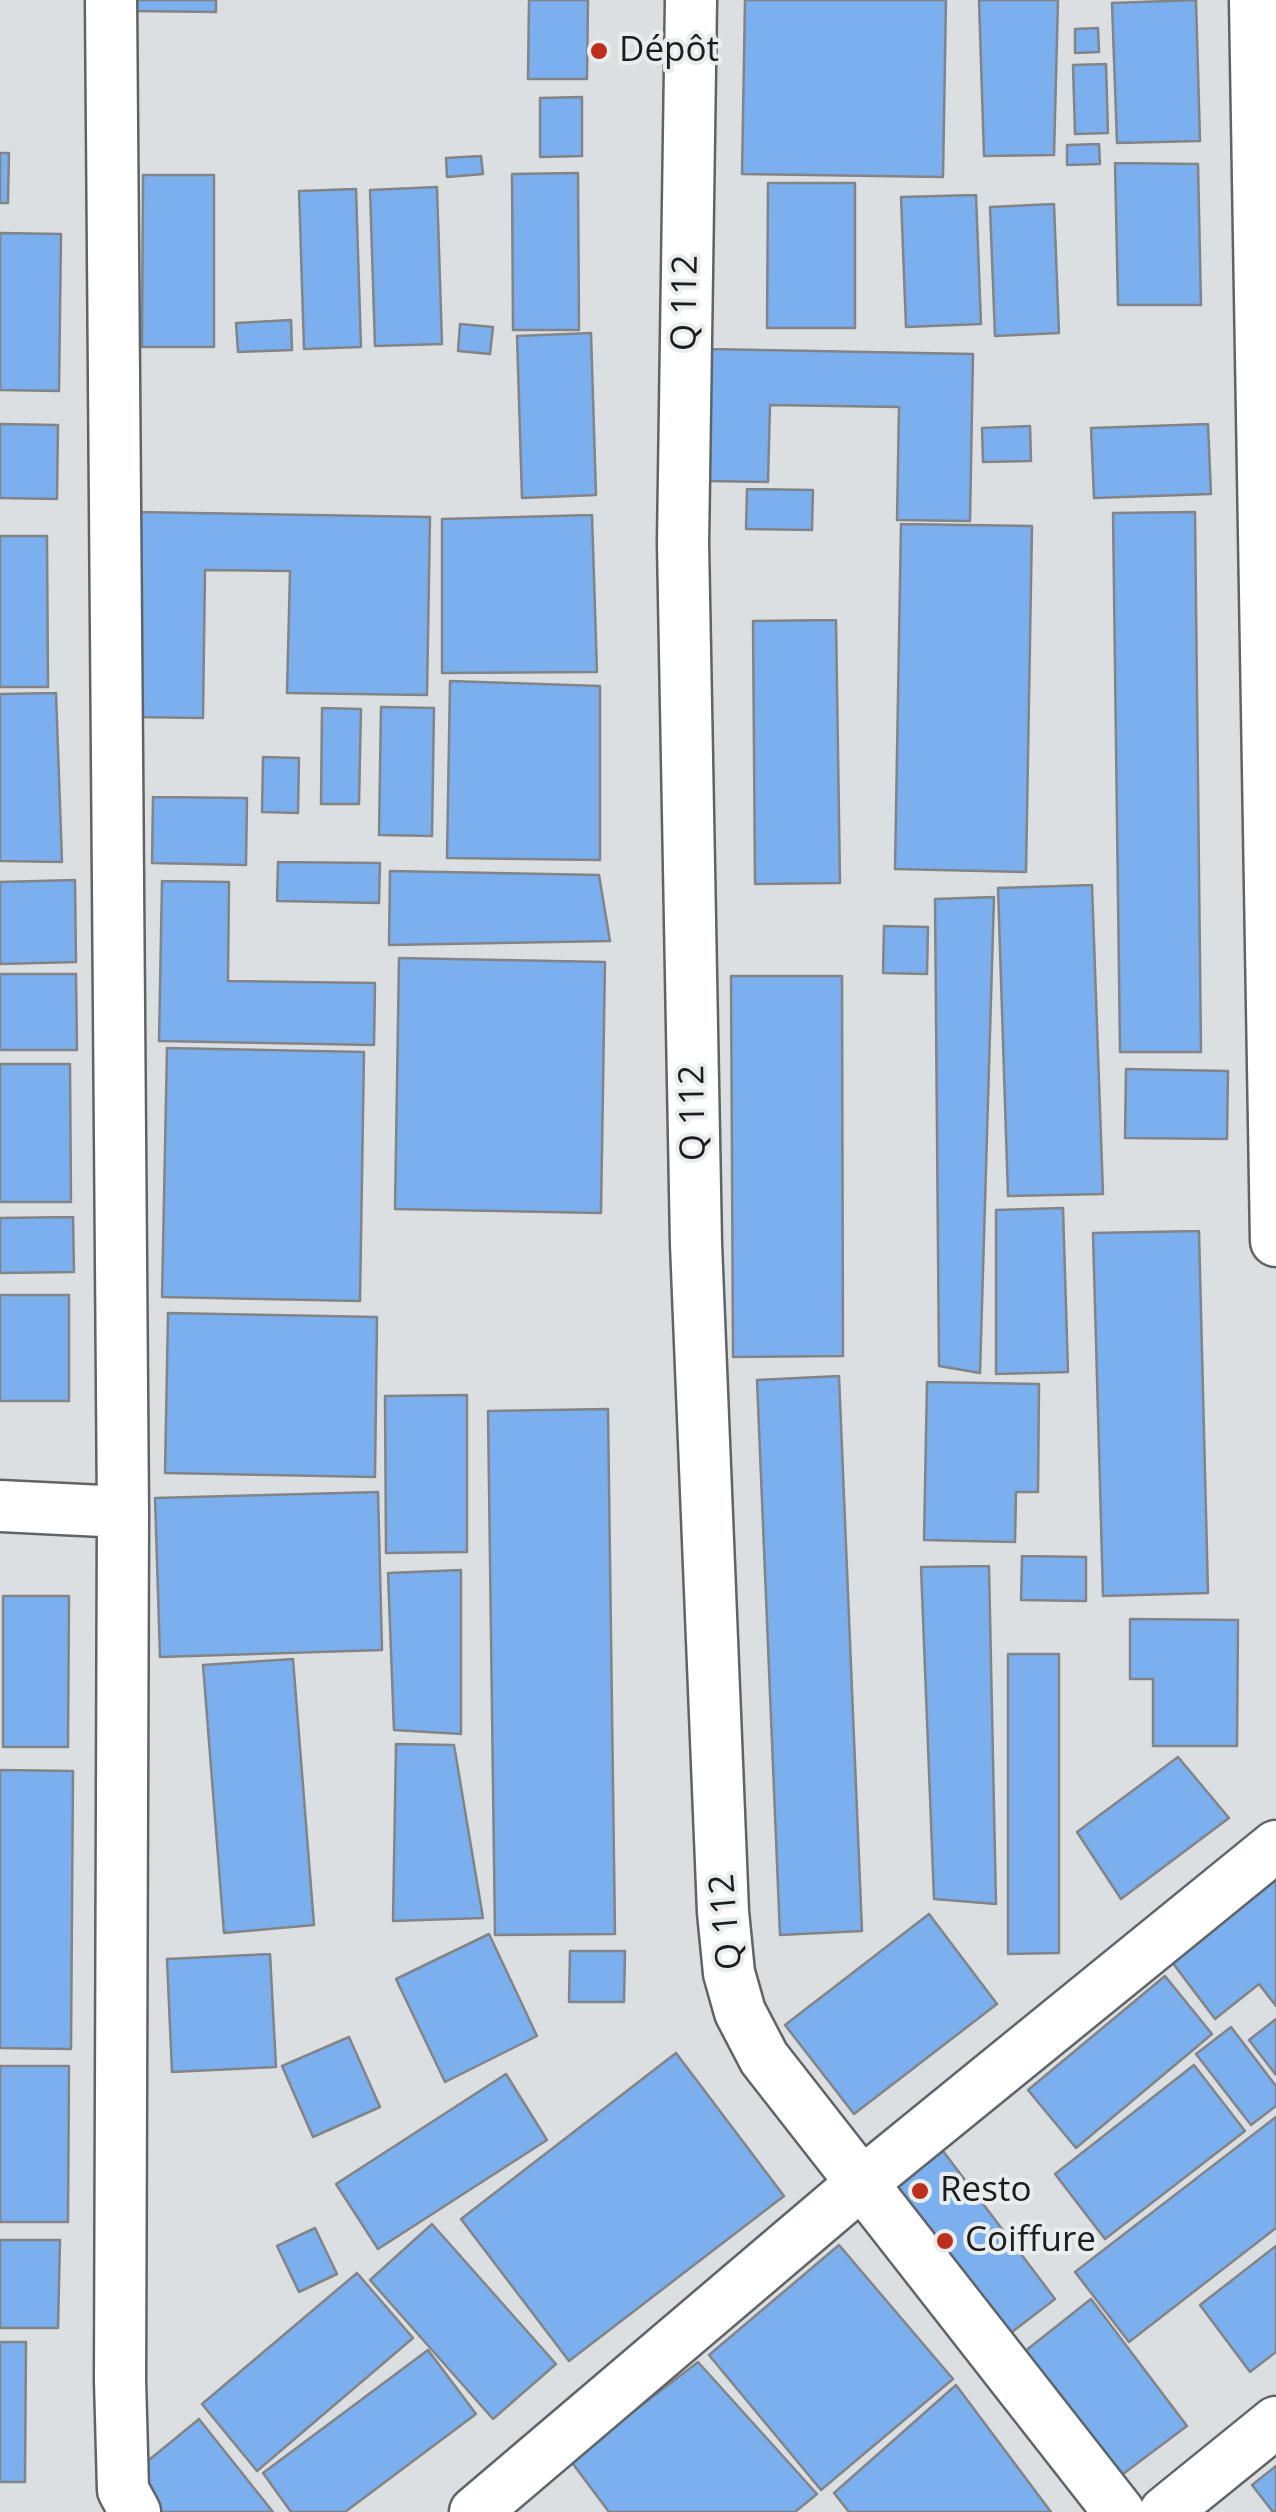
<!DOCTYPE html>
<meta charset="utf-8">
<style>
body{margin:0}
canvas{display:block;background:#dcdfe1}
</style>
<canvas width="1276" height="2512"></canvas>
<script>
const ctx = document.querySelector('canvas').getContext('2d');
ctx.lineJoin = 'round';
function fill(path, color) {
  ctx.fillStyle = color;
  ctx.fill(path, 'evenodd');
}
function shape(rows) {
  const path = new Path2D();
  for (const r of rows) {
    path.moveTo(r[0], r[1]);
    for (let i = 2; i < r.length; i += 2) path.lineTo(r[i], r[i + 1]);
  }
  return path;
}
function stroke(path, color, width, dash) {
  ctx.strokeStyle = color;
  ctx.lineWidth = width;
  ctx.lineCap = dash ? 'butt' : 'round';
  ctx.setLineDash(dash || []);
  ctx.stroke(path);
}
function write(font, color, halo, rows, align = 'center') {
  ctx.font = font + ' "Open Sans",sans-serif';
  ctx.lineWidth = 8;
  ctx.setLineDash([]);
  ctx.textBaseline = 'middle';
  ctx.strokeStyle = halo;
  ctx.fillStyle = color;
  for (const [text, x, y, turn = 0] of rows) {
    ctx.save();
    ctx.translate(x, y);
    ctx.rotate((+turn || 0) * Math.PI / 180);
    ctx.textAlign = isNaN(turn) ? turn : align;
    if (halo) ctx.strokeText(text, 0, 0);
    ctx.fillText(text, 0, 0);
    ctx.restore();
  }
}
const building = shape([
 [132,0,216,0,216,12,132,11,132,0],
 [529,0,588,0,587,79,528,79,529,0],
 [745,0,946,0,943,177,742,174,745,0],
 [979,0,1058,0,1054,155,984,156,979,0],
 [1196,0,1200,141,1117,143,1112,3,1196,0],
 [1098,28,1099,52,1075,53,1075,29,1098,28],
 [1106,64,1108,133,1075,134,1073,65,1106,64],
 [582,97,582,156,540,157,540,98,582,97],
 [1099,144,1100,164,1067,165,1067,145,1099,144],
 [0,153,9,153,8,203,0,203,0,153],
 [481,156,483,174,447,177,446,158,481,156],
 [1115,163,1198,164,1201,305,1118,305,1115,163],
 [578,173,579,330,513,330,512,174,578,173],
 [143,175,214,175,214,347,142,347,143,175],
 [768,183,855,183,855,328,767,328,768,183],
 [437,187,442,344,375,346,370,190,437,187],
 [356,189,361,347,304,349,299,191,356,189],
 [976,195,981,324,906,327,901,197,976,195],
 [1054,204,1059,333,995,336,990,207,1054,204],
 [0,233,61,234,59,391,0,390,0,233],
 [291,320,292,350,238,352,236,323,291,320],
 [460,324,493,327,490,354,458,351,460,324],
 [591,333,596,495,522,498,517,336,591,333],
 [709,349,973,354,970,521,897,520,899,407,770,405,768,482,706,481,709,349],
 [0,424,58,425,57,499,0,498,0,424],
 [1208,424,1211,494,1094,498,1091,428,1208,424],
 [1030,426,1031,461,983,462,982,428,1030,426],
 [747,489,813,490,812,530,746,529,747,489],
 [136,512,430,517,427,695,287,693,290,571,205,570,203,718,132,717,136,512],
 [1195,512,1201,1052,1120,1052,1113,513,1195,512],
 [592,515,597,672,442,673,442,519,592,515],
 [901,524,1032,526,1026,872,895,869,901,524],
 [0,536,47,536,48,687,0,687,0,536],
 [836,620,840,883,755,884,753,621,836,620],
 [450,681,600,686,600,860,447,858,450,681],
 [56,693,62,862,0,861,0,694,56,693],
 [381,707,434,708,432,836,379,835,381,707],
 [322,708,361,709,359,804,321,804,322,708],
 [263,757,299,758,298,813,262,812,263,757],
 [153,797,247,798,246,865,152,863,153,797],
 [278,862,380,863,379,903,277,901,278,862],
 [390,871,599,875,610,941,389,945,390,871],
 [75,880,76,962,0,964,0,882,75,880],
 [162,881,229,882,228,981,375,983,374,1045,159,1041,162,881],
 [1092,885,1103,1194,1008,1196,998,888,1092,885],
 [994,897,980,1373,939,1366,935,899,994,897],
 [884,926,928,927,927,974,883,973,884,926],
 [399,958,605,962,601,1213,395,1209,399,958],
 [0,974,76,974,77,1050,0,1050,0,974],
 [731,976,842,976,843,1356,733,1357,731,976],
 [167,1048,364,1052,360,1301,162,1297,167,1048],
 [0,1064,70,1064,71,1202,0,1202,0,1064],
 [1126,1069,1228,1071,1227,1139,1125,1138,1126,1069],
 [1063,1208,1068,1372,996,1374,996,1210,1063,1208],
 [73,1217,74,1272,0,1273,0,1218,73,1217],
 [1199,1231,1208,1593,1103,1596,1093,1233,1199,1231],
 [0,1295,69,1295,69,1401,0,1401,0,1295],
 [168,1313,377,1317,375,1477,165,1473,168,1313],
 [839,1376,862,1931,780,1935,757,1380,839,1376],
 [927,1382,1039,1384,1038,1492,1016,1492,1015,1542,924,1540,927,1382],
 [467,1395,467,1552,386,1553,385,1396,467,1395],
 [608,1409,615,1934,495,1935,488,1411,608,1409],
 [378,1492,382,1650,160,1657,155,1498,378,1492],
 [1022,1556,1086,1557,1086,1601,1021,1600,1022,1556],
 [989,1566,996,1904,934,1899,921,1567,989,1566],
 [461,1570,461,1734,394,1730,388,1573,461,1570],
 [3,1596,69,1596,68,1747,3,1747,3,1596],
 [1130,1619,1238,1620,1237,1746,1153,1746,1153,1679,1130,1679,1130,1619],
 [1008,1654,1059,1654,1059,1953,1008,1954,1008,1654],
 [293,1659,314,1925,224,1933,203,1665,293,1659],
 [396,1744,454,1745,483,1918,393,1921,396,1744],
 [1178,1757,1229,1818,1121,1899,1077,1832,1178,1757],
 [0,1770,73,1771,71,2049,0,2048,0,1770],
 [1276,1875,1276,2006,1259,1984,1215,2019,1169,1958,1276,1875],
 [929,1914,997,2004,854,2114,785,2025,929,1914],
 [489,1934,537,2036,445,2082,396,1979,489,1934],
 [570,1951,625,1951,624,2002,569,2002,570,1951],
 [270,1954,276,2067,172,2072,167,1959,270,1954],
 [1165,1976,1212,2034,1076,2148,1028,2090,1165,1976],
 [1276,2019,1276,2075,1249,2040,1276,2019],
 [1231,2027,1276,2086,1276,2106,1251,2125,1196,2054,1231,2027],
 [349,2037,380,2107,313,2137,282,2066,349,2037],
 [676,2053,784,2196,569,2361,461,2219,676,2053],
 [1194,2065,1245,2131,1105,2239,1055,2174,1194,2065],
 [0,2066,69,2066,68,2222,0,2222,0,2066],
 [506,2074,547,2140,378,2249,336,2184,506,2074],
 [1276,2117,1276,2228,1129,2342,1075,2272,1276,2117],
 [943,2151,1055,2299,1003,2339,890,2192,943,2151],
 [432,2224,556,2364,493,2419,370,2280,432,2224],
 [315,2228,337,2274,299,2292,277,2246,315,2228],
 [0,2240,60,2240,58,2328,0,2328,0,2240],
 [839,2245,953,2379,821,2490,709,2355,839,2245],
 [1276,2246,1276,2352,1250,2372,1200,2305,1276,2246],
 [357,2273,413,2338,257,2471,202,2404,357,2273],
 [1091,2299,1187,2426,1119,2477,1024,2352,1091,2299],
 [0,2342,26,2342,25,2482,0,2482,0,2342],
 [428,2350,476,2414,345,2512,291,2512,263,2473,428,2350],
 [698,2362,817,2494,795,2512,609,2512,570,2460,698,2362],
 [956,2385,1051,2512,849,2512,834,2493,956,2385],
 [199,2419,273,2512,154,2512,127,2478,199,2419],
 [1276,2466,1276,2512,1273,2512,1252,2485,1276,2466]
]);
fill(building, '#7bafed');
stroke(building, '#828487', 2.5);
const minor = shape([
 [111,0,123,1512,120,2380,123,2490,135,2512],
 [691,0,683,543,696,1244,723,1912,729,1973,740,2012,764,2058,1119,2512],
 [1255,0,1276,1241],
 [0,1506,123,1512],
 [475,2512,863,2182,1276,1846],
 [1165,2512,1276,2422]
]);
stroke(minor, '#616466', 55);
stroke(minor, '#fff', 50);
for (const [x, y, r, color] of [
 [599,51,10,"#bc2f1d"],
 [920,2191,10,"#bc2f1d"],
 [945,2241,10,"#bc2f1d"]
]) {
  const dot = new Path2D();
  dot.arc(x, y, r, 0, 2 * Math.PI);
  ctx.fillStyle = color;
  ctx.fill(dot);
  stroke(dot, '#e9edee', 4);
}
write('35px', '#1c1d1e', '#e9edee', [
 ["Dépôt",619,51],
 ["Resto",940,2191],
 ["Coiffure",965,2241]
], 'left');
write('35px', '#1c1d1e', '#e9edee', [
 ["Q 112",686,303,-89],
 ["Q 112",694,1113,-91],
 ["Q 112",727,1922,-95]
]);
</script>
